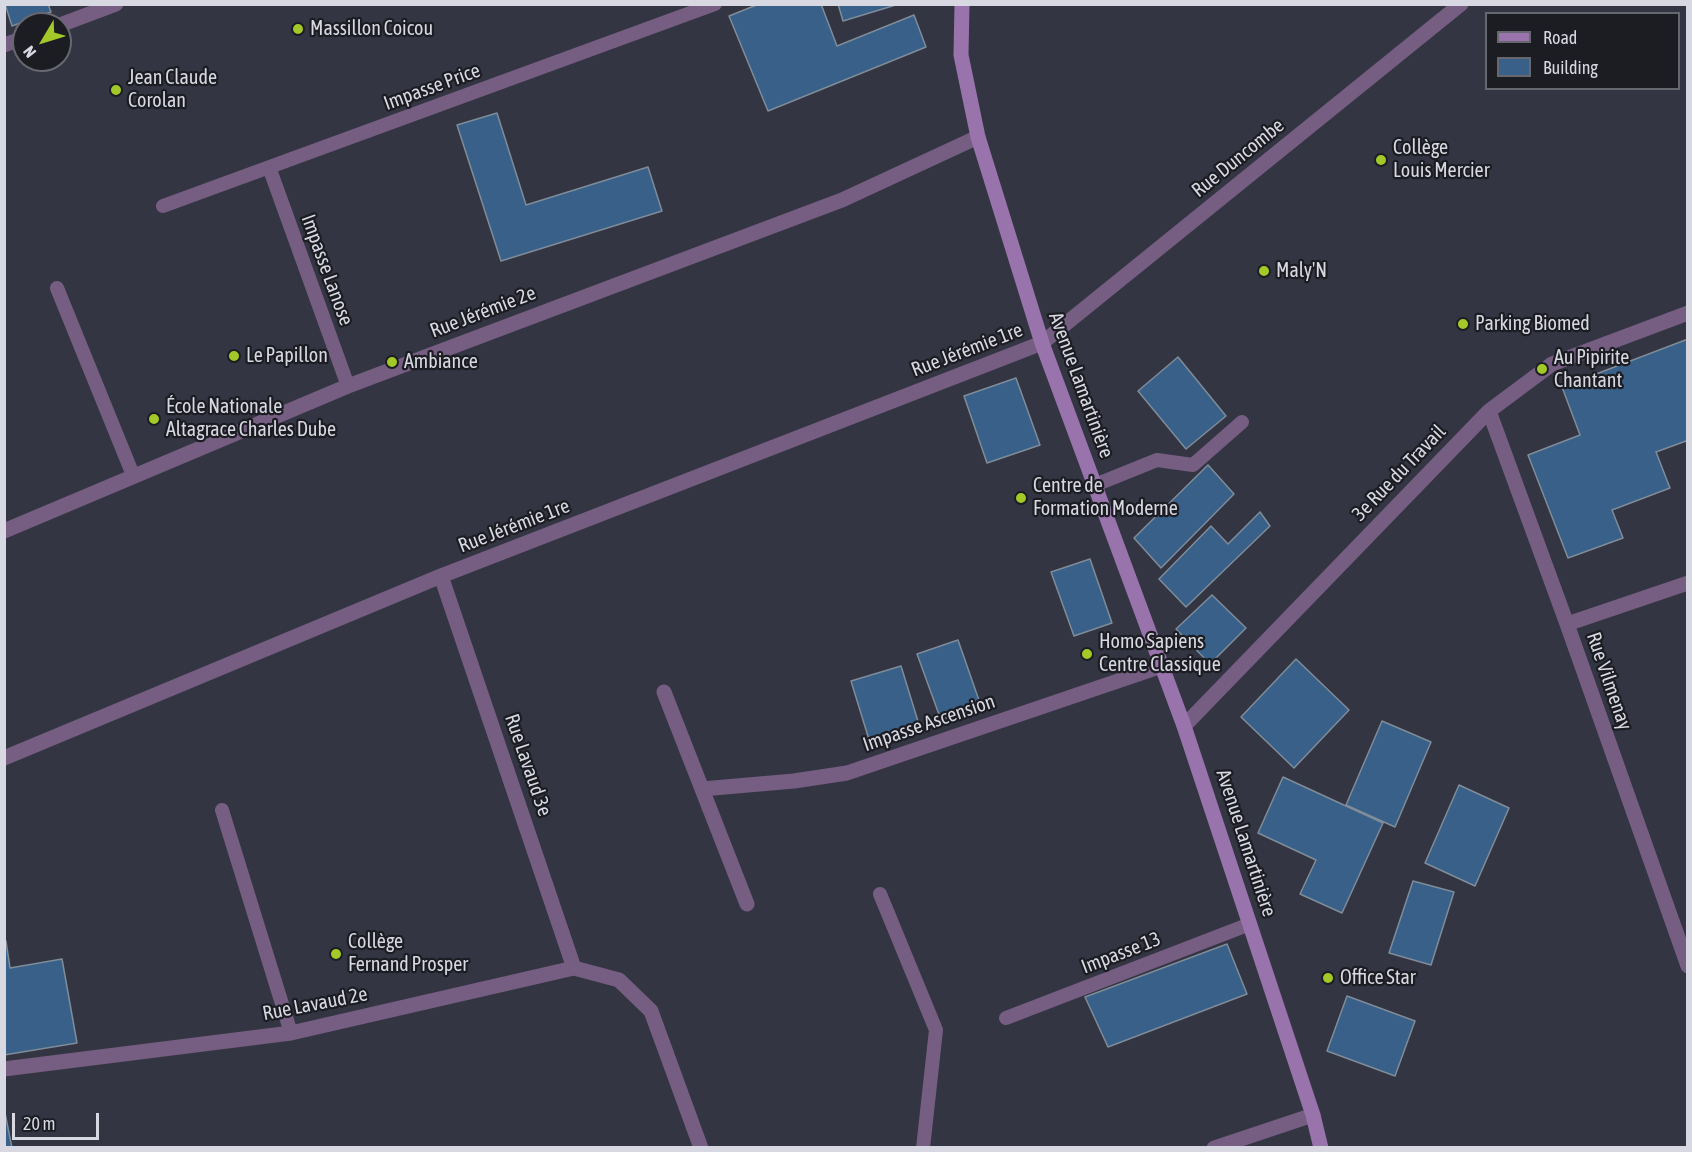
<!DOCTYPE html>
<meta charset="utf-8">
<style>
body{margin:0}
#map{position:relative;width:1692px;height:1152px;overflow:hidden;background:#343543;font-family:"Asap Condensed",sans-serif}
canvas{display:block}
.frame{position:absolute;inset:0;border:6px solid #d7d8e1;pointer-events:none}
.legend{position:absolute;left:1485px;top:12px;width:195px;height:78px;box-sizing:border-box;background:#1c1d23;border:2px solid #67686f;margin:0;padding:8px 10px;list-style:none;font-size:18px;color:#d7d8e1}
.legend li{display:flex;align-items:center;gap:12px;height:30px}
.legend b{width:30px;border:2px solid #67686f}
.north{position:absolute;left:12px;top:12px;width:60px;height:60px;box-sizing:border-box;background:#1c1d23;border:2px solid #67686f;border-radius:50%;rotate:232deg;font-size:16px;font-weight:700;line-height:24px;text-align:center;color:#d7d8e1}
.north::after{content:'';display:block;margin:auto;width:21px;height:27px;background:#a2c928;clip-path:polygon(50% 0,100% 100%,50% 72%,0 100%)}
.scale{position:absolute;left:12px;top:1113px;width:87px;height:27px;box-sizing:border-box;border:3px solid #d7d8e1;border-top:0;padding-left:8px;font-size:18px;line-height:21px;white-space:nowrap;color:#d7d8e1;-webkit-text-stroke:4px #1c1d23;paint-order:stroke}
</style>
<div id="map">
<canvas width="1692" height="1152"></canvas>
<div class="frame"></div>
<ul class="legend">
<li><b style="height:8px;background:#9973ac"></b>Road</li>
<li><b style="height:16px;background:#396088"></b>Building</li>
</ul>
<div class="north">N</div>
<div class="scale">20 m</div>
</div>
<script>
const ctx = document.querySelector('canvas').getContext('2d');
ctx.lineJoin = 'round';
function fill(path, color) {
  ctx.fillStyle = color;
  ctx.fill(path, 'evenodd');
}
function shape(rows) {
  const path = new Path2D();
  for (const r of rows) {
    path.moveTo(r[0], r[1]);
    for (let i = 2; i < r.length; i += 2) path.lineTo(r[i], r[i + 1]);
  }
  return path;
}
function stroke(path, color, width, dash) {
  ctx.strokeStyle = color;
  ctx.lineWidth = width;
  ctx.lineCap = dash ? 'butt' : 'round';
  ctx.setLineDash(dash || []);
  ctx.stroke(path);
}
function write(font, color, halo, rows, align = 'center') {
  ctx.font = font + ' "Asap Condensed",sans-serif';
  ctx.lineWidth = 4.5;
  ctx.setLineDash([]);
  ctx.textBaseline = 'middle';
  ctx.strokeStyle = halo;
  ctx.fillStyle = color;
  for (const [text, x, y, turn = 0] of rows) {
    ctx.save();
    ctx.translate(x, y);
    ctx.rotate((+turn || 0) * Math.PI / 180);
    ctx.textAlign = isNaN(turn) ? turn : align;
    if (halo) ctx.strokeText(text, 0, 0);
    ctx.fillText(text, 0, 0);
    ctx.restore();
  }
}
const building = shape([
 [5,4,48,4,51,12,12,26,5,4],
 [759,4,821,4,837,46,914,15,926,47,768,111,729,16,759,4],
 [838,4,899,4,843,21,838,4],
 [497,113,526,205,648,167,662,211,501,261,457,125,497,113],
 [1688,339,1688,444,1686,441,1656,452,1670,488,1612,510,1623,538,1568,558,1528,455,1580,435,1562,387,1688,339],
 [1178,357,1226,416,1186,449,1138,391,1178,357],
 [1016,378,1040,445,987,463,964,396,1016,378],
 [1208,465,1234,494,1161,568,1134,538,1208,465],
 [1260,512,1270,526,1186,607,1159,579,1211,526,1228,544,1260,512],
 [1090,559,1112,623,1074,636,1051,572,1090,559],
 [1212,595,1246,628,1210,664,1176,629,1212,595],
 [958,640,981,706,941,720,917,654,958,640],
 [1296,659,1349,710,1294,768,1241,717,1296,659],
 [901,666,921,731,871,746,851,681,901,666],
 [1382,721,1431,742,1395,827,1346,805,1382,721],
 [1283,777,1383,823,1342,913,1300,894,1316,860,1258,833,1283,777],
 [1459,785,1509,808,1475,886,1425,863,1459,785],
 [1413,881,1454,892,1431,965,1389,953,1413,881],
 [4,941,6,941,10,968,62,959,77,1043,4,1055,4,941],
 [1227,944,1247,994,1108,1047,1085,997,1227,944],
 [1347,996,1415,1021,1395,1076,1327,1051,1347,996],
 [4,1108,12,1148,4,1148,4,1108]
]);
fill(building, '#396088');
stroke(building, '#7f8c99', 1.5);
stroke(shape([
 [269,167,348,386],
 [163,206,715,4],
 [57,288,133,475],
 [1095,485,1157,460,1193,465,1242,422],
 [222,810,291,1033],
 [880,894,936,1030,923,1148],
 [1006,1018,1250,924]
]), '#765e82', 14);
stroke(shape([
 [60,25,116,4],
 [4,45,24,38],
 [1489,411,1567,624,1688,966],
 [4,531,348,386,842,200,978,137],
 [441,576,574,968],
 [1567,624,1688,583],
 [664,692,747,904],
 [1184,726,1489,411,1552,364,1688,313],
 [4,758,441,576,1042,343,1461,4],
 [702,789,794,781,847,773,1162,666],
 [4,1069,291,1033,574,968,619,980,651,1011,701,1148],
 [1214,1148,1313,1115]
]), '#765e82', 15);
stroke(shape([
 [962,4,961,55,978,137,1042,343,1184,726,1313,1115,1321,1148]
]), '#9973ac', 15);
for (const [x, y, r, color] of [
 [298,29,6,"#a2c928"],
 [116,90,6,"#a2c928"],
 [1381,160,6,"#a2c928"],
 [1264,271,6,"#a2c928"],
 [1463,324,6,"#a2c928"],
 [234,356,6,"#a2c928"],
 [392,362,6,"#a2c928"],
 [1542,369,6,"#a2c928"],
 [154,419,6,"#a2c928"],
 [1021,498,6,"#a2c928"],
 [1087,654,6,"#a2c928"],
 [336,954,6,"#a2c928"],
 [1328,978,6,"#a2c928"]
]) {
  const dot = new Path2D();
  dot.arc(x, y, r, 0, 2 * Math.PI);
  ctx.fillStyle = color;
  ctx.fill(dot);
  stroke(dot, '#1c1d23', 2);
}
write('20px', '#d7d8e1', '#1c1d23', [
 ["Massillon Coicou",310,29],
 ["Jean Claude",128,78],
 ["Corolan",128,101],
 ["Collège",1393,148],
 ["Louis Mercier",1393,171],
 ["Maly'N",1276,271],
 ["Parking Biomed",1475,324],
 ["Le Papillon",246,356],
 ["Au Pipirite",1554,358],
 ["Chantant",1554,381],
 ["Ambiance",404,362],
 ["École Nationale",166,407],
 ["Altagrace Charles Dube",166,430],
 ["Centre de",1033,486],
 ["Formation Moderne",1033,509],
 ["Homo Sapiens",1099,642],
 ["Centre Classique",1099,665],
 ["Collège",348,942],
 ["Fernand Prosper",348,965],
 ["Office Star",1340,978]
], 'left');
write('20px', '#d7d8e1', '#1c1d23', [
 ["Impasse Price",432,87,-20],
 ["Rue Duncombe",1238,158,-39],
 ["Impasse Lanose",327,270,70],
 ["Rue Jérémie 2e",483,312,-21],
 ["Rue Jérémie 1re",967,350,-21],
 ["Avenue Lamartinière",1081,385,70],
 ["3e Rue du Travail",1399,473,-46],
 ["Rue Jérémie 1re",514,526,-21],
 ["Rue Vilmenay",1609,681,71],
 ["Impasse Ascension",929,723,-19],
 ["Rue Lavaud 3e",528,765,71],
 ["Avenue Lamartinière",1246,843,72],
 ["Impasse 13",1121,953,-21],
 ["Rue Lavaud 2e",315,1004,-11]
]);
</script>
